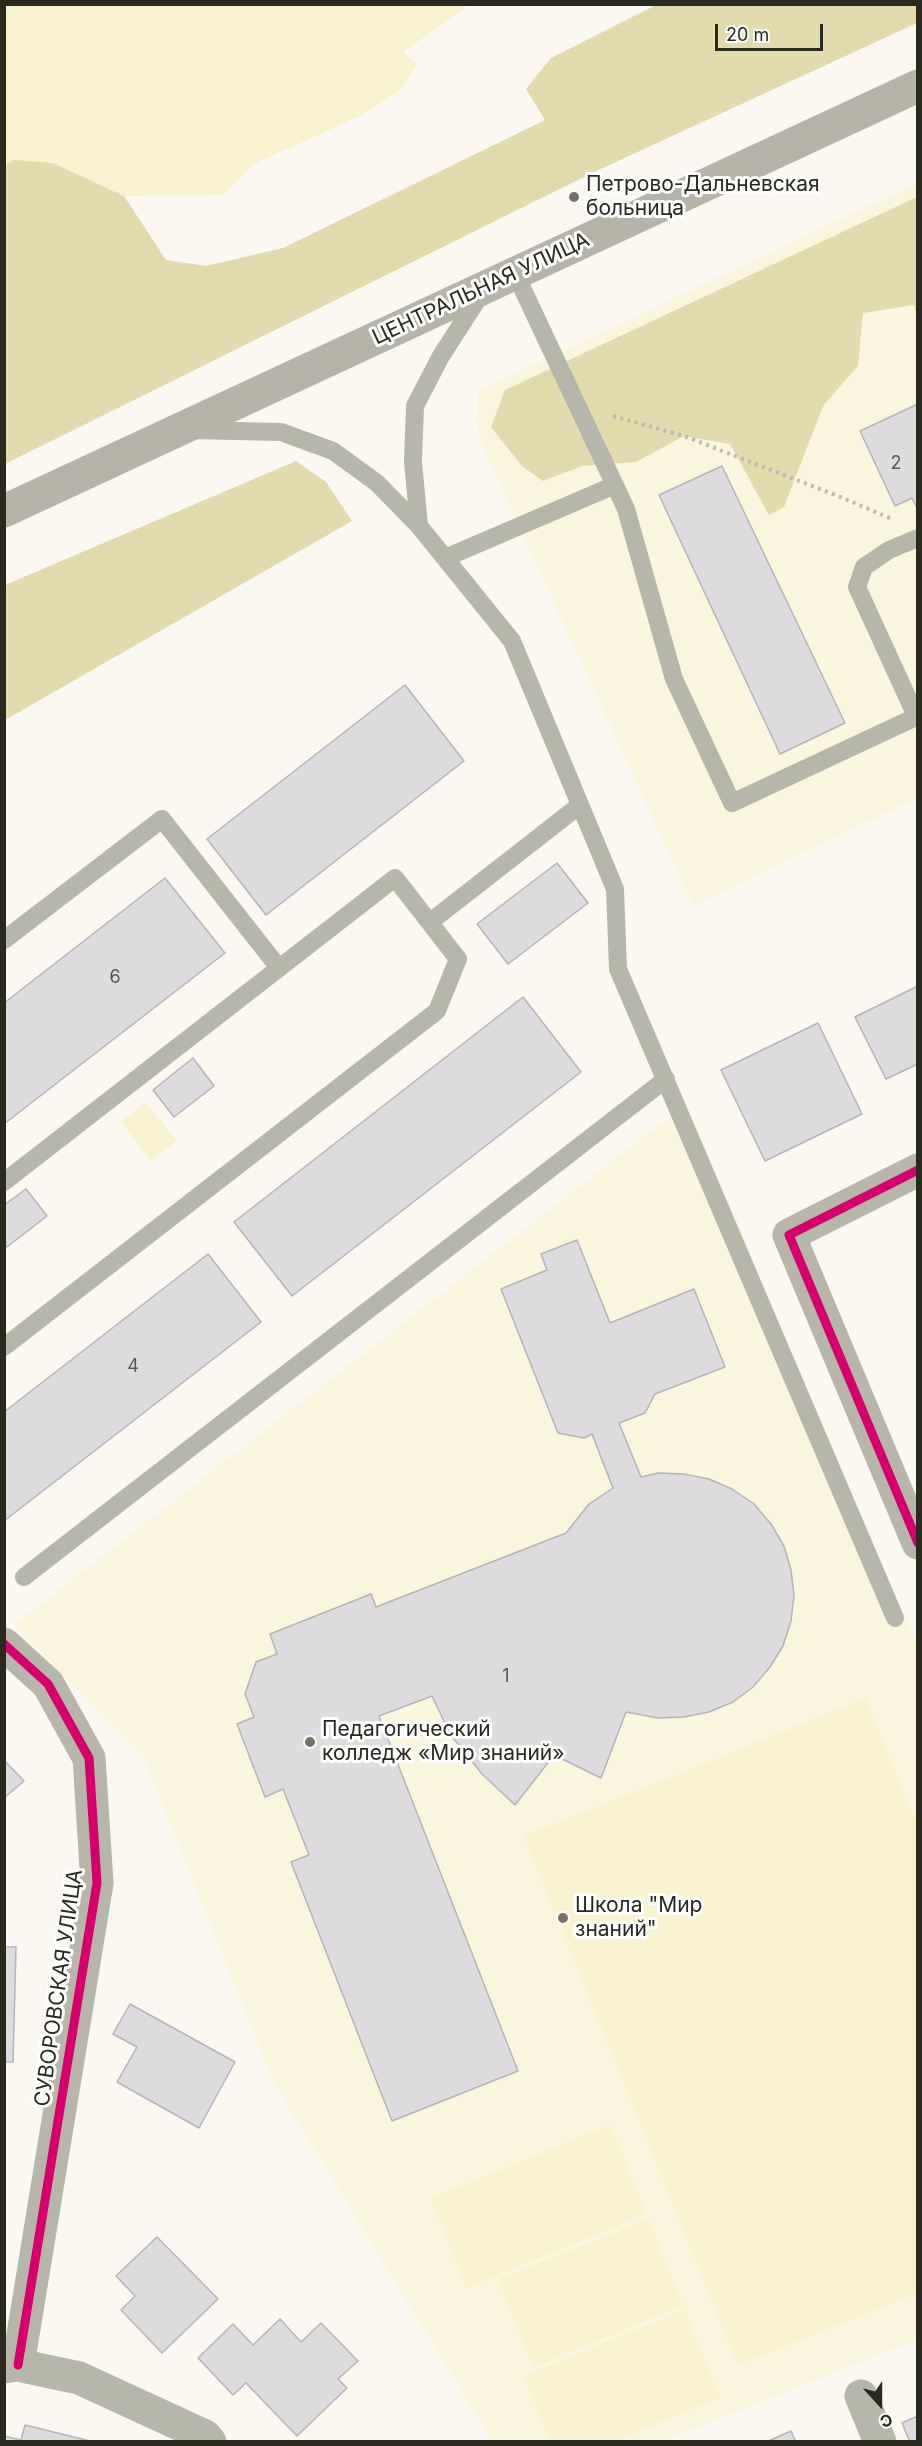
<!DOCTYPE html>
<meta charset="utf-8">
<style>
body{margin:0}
#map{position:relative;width:922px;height:2446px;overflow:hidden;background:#faf8f0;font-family:Inter,sans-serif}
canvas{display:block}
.frame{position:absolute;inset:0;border:6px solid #2a291e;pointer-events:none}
.north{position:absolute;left:850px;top:2374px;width:60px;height:60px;-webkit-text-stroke:4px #fff;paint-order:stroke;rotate:159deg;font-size:16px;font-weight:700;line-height:24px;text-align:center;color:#2a291e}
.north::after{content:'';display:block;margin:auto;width:21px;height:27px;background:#2a291e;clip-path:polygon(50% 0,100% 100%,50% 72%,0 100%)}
.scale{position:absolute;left:715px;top:24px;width:108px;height:27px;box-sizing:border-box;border:3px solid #2a291e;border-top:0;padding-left:8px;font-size:18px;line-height:21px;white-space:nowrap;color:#2a291e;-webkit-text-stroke:4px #fff;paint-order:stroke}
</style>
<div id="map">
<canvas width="922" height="2446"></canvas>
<div class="frame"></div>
<div class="north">С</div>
<div class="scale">20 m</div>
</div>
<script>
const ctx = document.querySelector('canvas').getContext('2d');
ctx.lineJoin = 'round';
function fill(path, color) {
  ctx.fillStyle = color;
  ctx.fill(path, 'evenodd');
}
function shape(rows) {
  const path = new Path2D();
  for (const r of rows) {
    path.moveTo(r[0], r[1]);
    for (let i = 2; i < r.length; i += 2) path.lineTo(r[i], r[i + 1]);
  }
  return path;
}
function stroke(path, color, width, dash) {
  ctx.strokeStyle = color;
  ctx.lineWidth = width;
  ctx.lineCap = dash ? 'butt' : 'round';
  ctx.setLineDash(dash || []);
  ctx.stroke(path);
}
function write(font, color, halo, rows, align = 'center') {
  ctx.font = font + ' Inter,sans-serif';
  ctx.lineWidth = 6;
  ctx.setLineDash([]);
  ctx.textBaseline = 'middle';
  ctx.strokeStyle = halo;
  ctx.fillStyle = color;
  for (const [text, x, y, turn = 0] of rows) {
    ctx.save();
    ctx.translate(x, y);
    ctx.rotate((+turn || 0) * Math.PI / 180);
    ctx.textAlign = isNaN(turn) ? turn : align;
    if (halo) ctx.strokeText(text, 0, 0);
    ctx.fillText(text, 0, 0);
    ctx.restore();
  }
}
fill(shape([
 [917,183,917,798,693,906,487,456,477,429,478,391],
 [687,1103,917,1647,917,2339,664,2441,492,2441,273,2081,143,1755,14,1625]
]), '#faf6de');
fill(shape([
 [5,5,465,5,464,9,403,52,417,64,402,89,362,115,254,164,224,195,124,196,53,163,15,160,5,165],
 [146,1102,177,1141,151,1161,121,1122],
 [866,1698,917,1825,917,2293,738,2365,524,1836],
 [610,2125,646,2214,467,2288,431,2198],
 [648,2219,683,2306,533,2367,498,2280],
 [684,2310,720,2398,614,2441,550,2441,524,2376]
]), '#f8f3ce');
fill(shape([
 [656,5,917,5,917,23,592,173,5,464,5,165,15,160,53,163,124,196,166,260,206,266,283,248,545,120,526,89,551,58],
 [917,197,917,317,914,305,863,313,858,366,823,406,784,507,769,515,730,444,684,436,636,462,582,466,543,481,522,466,491,427,505,390],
 [296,461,326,482,352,521,5,720,5,585]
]), '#e2dbad');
const building = shape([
 [918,404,918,510,912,498,895,506,860,431,918,404],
 [722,466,845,723,780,754,659,495,722,466],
 [405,685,464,761,266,915,207,839,405,685],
 [557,863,588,903,508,964,477,924,557,863],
 [165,878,225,953,4,1124,4,1003,165,878],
 [918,986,918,1064,886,1079,855,1017,918,986],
 [523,997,581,1072,292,1296,234,1222,523,997],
 [818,1023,862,1114,765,1161,721,1070,818,1023],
 [193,1058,214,1086,174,1117,153,1090,193,1058],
 [26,1189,47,1216,7,1247,4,1244,4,1205,26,1189],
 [577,1240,610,1323,694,1289,725,1367,655,1394,645,1413,619,1423,641,1477,658,1473,684,1474,709,1479,732,1489,754,1504,771,1524,784,1546,791,1570,794,1595,791,1621,783,1646,770,1667,753,1687,733,1702,709,1712,684,1717,658,1718,626,1712,601,1778,554,1755,515,1805,482,1774,450,1734,432,1696,379,1716,518,2071,392,2121,291,1862,309,1855,283,1789,265,1797,237,1724,254,1717,245,1694,256,1662,277,1654,270,1634,371,1594,376,1607,566,1533,589,1504,613,1488,592,1434,584,1438,558,1433,501,1289,547,1270,541,1254,577,1240],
 [208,1254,261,1322,4,1521,4,1412,208,1254],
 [4,1760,24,1781,4,1798,4,1760],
 [4,1947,16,1947,13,2062,4,2062,4,1947],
 [130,2004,235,2062,199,2128,117,2082,137,2047,113,2034,130,2004],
 [157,2237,218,2299,162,2353,121,2310,135,2296,116,2276,157,2237],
 [280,2319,301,2342,321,2323,358,2361,338,2379,347,2388,297,2436,246,2383,233,2395,198,2358,233,2324,253,2345,280,2319],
 [918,2416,918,2442,910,2442,902,2423,918,2416],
 [25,2425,90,2441,4,2442,4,2436,21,2440,25,2425],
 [791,2431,796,2442,766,2442,791,2431]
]);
fill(building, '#dedcde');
stroke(building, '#b6b4b6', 1.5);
stroke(shape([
 [613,416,684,436,838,496,892,519]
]), '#bbbab1', 4, [3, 4.5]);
stroke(shape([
 [516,275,626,509,674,679,732,803,918,716],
 [191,430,281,432,333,451,377,483,419,526,512,641,615,889,618,969,895,1618],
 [419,526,413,462,415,406,441,356,481,294],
 [445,558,615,485],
 [916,716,857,587,864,567,889,550,918,538],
 [430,922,580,805],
 [4,940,162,819,279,968],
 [4,1182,395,878,458,959,437,1011,4,1347],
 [24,1577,666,1079]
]), '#b7b6ab', 18);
stroke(shape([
 [918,1170,789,1235,918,1543],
 [4,1644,48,1684,89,1758,97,1883,18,2365],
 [4,2367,18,2365,79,2378,205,2436,210,2442],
 [861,2396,880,2442]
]), '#b7b6ab', 33);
stroke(shape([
 [4,511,918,86]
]), '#b6b4a9', 33);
stroke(shape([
 [918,1170,789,1235,918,1543],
 [4,1644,48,1684,89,1758,97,1883,18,2365]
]), '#d6006c', 9);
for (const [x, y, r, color] of [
 [574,197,6,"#737168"],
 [310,1742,6,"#737168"],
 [563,1918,6,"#737168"]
]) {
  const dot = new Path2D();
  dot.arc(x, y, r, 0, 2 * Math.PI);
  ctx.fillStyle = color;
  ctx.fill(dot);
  stroke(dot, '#fff', 2);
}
write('18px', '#57564e', null, [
 ["2",896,464],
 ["6",115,978],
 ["4",133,1367],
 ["1",506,1677]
]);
write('21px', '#2a291e', '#fff', [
 ["Петрово-Дальневская",586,185],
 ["больница",586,209],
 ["Педагогический",322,1730],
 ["колледж «Мир знаний»",322,1754],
 ["Школа \"Мир",575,1906],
 ["знаний\"",575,1930]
], 'left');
write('21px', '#2a291e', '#fff', [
 ["ЦЕНТРАЛЬНАЯ УЛИЦА",481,289,-25],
 ["СУВОРОВСКАЯ УЛИЦА",59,1988,-82]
]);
</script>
